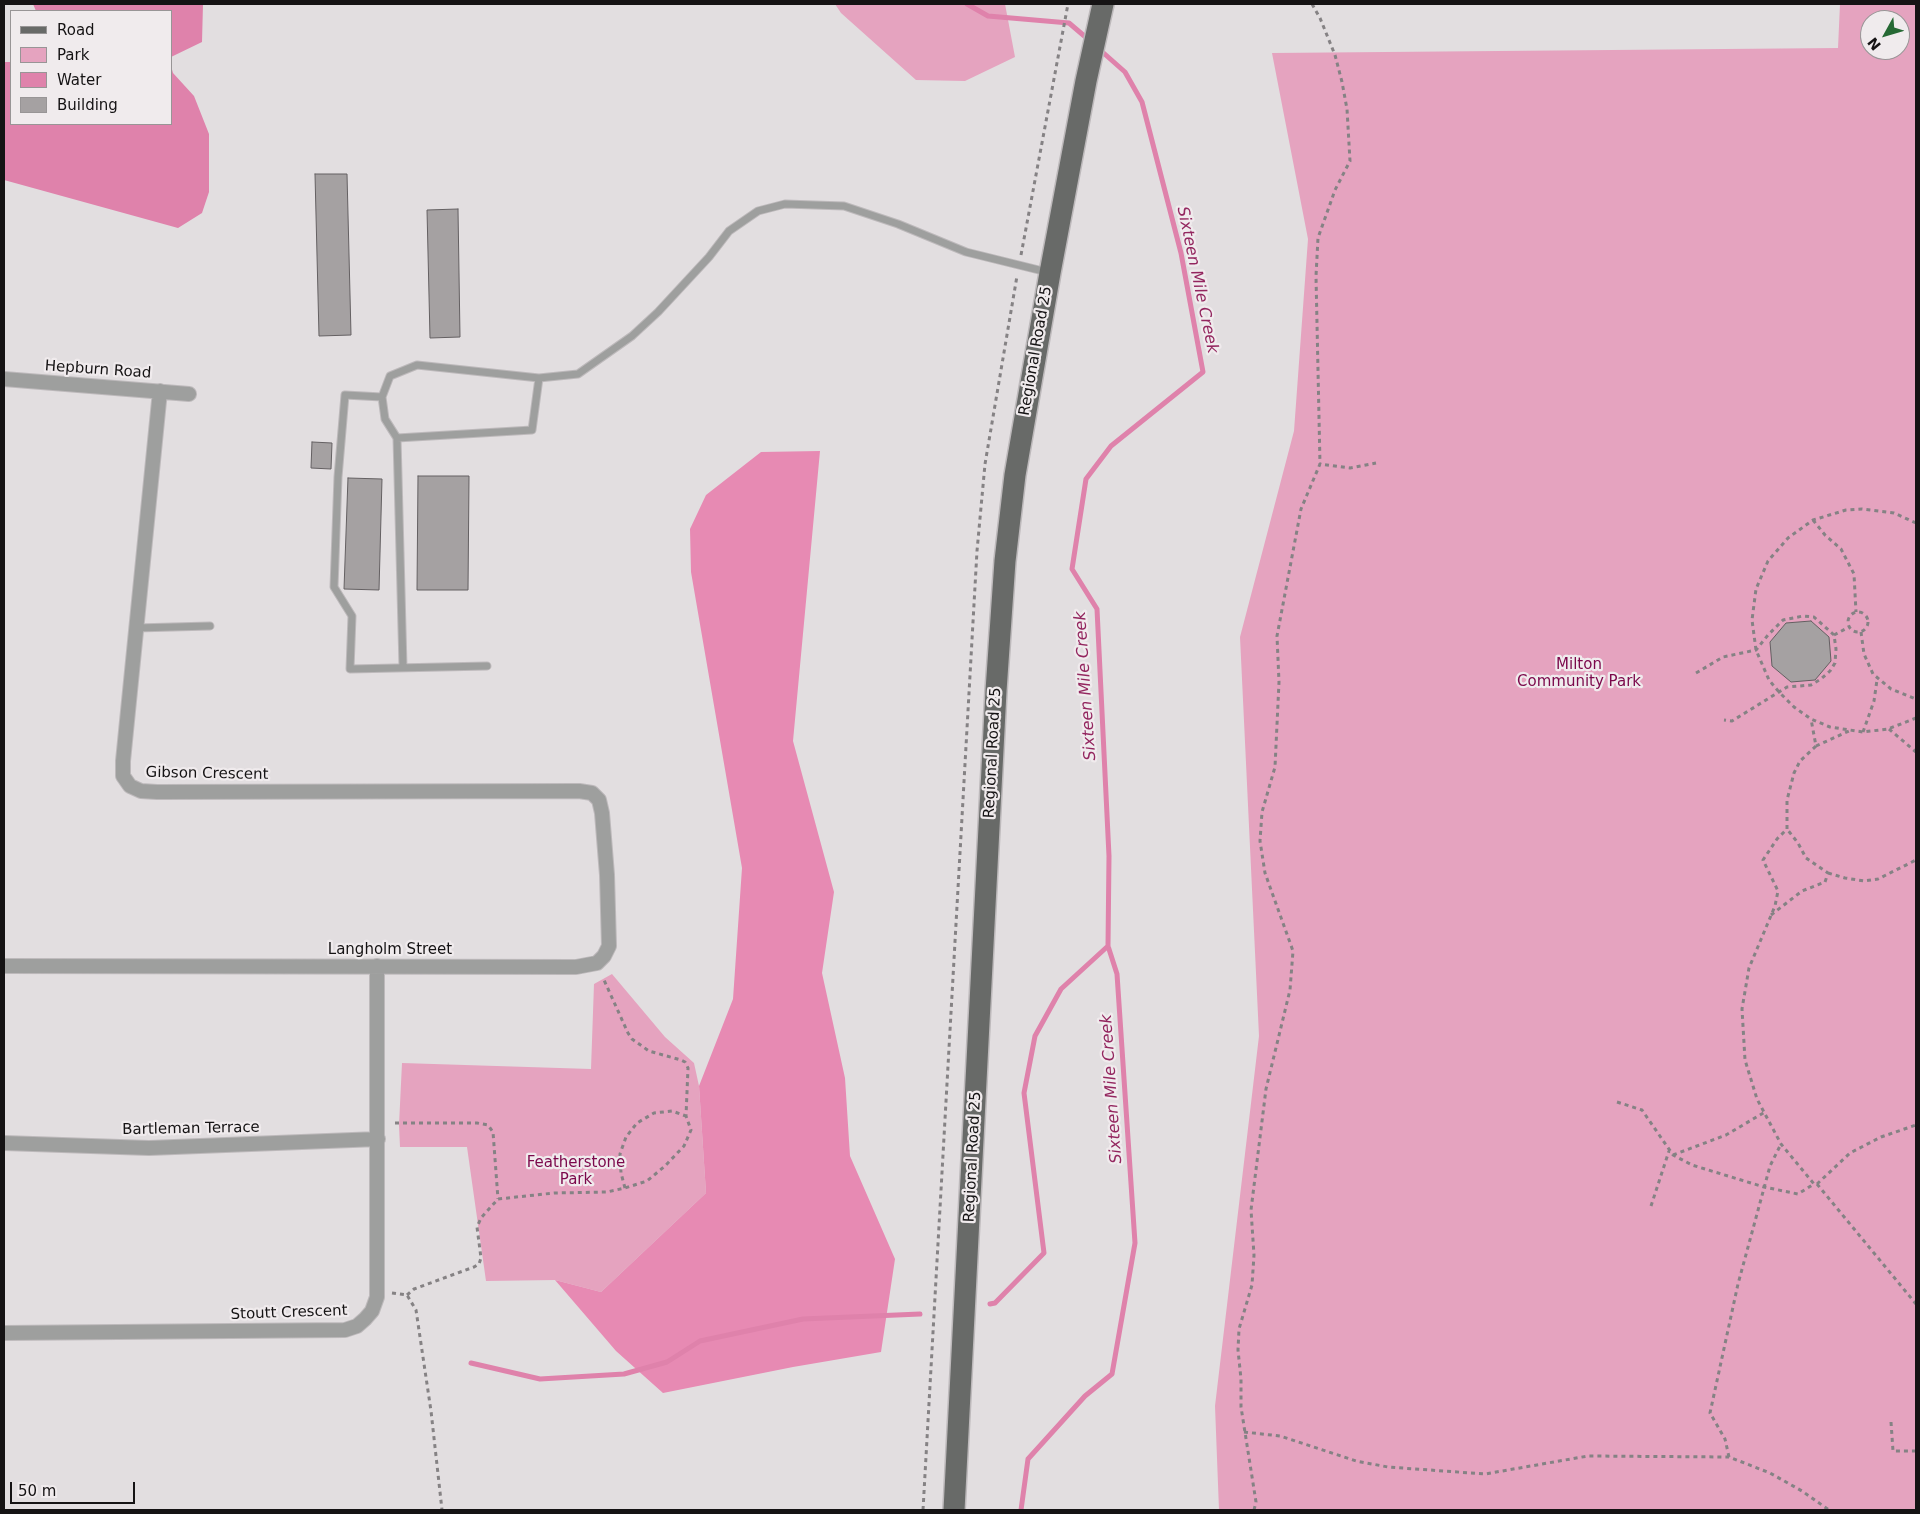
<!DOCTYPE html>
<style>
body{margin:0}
#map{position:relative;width:1920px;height:1514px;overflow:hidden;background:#e2dee0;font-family:"DejaVu Sans",sans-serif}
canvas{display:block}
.frame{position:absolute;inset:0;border:5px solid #151314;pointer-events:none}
.legend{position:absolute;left:10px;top:10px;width:162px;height:115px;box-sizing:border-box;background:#f0ebed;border:1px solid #989596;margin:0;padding:6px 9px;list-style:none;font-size:15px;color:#151314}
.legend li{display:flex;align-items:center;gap:10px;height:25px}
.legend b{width:25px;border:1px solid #989596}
.north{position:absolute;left:1860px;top:10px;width:50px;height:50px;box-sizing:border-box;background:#f0ebed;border:1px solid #989596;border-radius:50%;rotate:231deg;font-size:14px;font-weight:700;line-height:20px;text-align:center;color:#151314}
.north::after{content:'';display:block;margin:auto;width:18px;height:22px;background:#266934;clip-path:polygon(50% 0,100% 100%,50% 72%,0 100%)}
.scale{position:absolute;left:10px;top:1482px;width:125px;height:22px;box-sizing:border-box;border:2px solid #151314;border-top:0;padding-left:6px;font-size:15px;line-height:18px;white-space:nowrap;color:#151314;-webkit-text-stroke:4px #f0ebed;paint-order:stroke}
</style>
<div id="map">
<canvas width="1920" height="1514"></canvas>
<div class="frame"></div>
<ul class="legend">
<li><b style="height:6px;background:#686a68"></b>Road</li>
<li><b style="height:14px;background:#e5a3bf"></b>Park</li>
<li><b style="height:14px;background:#df82ab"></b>Water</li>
<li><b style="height:14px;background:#a5a1a2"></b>Building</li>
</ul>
<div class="north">N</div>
<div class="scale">50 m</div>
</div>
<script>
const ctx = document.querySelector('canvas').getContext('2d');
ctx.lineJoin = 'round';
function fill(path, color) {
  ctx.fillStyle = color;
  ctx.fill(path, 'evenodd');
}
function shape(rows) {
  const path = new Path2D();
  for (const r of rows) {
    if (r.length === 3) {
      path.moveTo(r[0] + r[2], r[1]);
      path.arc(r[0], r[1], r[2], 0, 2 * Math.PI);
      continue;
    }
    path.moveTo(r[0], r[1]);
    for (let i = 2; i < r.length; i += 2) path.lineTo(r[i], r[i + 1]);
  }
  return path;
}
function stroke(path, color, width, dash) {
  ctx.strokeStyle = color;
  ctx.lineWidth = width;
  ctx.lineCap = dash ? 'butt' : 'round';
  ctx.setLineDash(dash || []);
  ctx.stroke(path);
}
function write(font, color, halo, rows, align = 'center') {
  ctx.font = font + ' "DejaVu Sans",sans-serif';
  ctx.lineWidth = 4.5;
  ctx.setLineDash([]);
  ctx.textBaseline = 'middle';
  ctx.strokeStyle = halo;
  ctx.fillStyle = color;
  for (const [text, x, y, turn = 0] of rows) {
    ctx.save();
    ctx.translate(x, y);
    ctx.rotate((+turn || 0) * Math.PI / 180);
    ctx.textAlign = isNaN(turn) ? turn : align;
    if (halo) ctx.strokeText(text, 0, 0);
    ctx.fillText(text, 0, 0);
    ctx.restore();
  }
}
fill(shape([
 [835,4,1005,4,1015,57,965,81,916,80,841,13],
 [1840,4,1916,4,1916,1510,1219,1510,1215,1406,1259,1036,1240,637,1294,431,1308,239,1272,53,1838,48],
 [1870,20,1900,20,1900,50,1870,50],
 [612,974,665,1037,694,1063,699,1086,706,1193,601,1292,555,1280,486,1281,467,1147,400,1147,399,1125,402,1063,591,1069,594,984]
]), '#e5a3bf');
fill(shape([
 [820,451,793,741,834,892,822,973,845,1078,850,1156,895,1259,881,1352,793,1367,663,1393,616,1351,555,1280,601,1292,706,1193,699,1086,733,999,742,868,691,572,690,529,706,495,761,452]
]), '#e78ab3');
fill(shape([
 [33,4,203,4,202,42,171,57,171,11,36,11],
 [4,62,11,62,11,124,171,124,171,66,173,73,194,96,209,134,209,192,202,213,178,228,4,180]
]), '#df82ab');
stroke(shape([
 [967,4,988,16,1069,23,1089,40],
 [990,1304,995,1303,1044,1253,1024,1093,1035,1036,1061,989,1108,946],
 [471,1363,540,1379,624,1374,667,1362,700,1341,803,1319,920,1314],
 [1021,1510,1028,1459,1085,1396,1112,1374,1135,1243,1117,974,1108,946,1109,856,1097,609,1072,569,1086,479,1111,446,1203,372,1181,253,1142,102,1125,72,1099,49]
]), '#df82ab', 5);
const building = shape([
 [315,174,347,174,351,335,319,336,315,174],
 [458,209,460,337,430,338,427,210,458,209],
 [312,442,332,443,331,469,311,468,312,442],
 [418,476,469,476,468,590,417,590,418,476],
 [348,478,382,479,379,590,344,589,348,478],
 [1811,621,1829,637,1831,661,1815,680,1791,682,1772,666,1770,642,1786,623,1811,621]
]);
fill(building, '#a5a1a2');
stroke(building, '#646062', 1);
const lane = shape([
 [539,378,532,430,397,438,385,419,382,397,390,376,417,365,539,378,578,374,632,336,658,312,709,257,729,231,758,211,785,204,844,206,898,224,966,252,1047,272],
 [382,397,345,395,338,477,334,587,352,616,350,669,487,666],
 [397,438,403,667],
 [136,628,210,626]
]);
const street = shape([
 [4,379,189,394],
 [4,966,576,967,597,963,604,956,609,946,607,875,602,813,599,800,592,793,579,791,157,792,141,791,130,786,123,776,123,761,160,391],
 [4,1143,149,1148,378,1139],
 [4,1333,345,1330,357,1326,365,1319,372,1311,377,1297,377,966]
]);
const primary = shape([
 [954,1510,996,691,1005,561,1015,475,1050,273,1086,81,1103,4]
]);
stroke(lane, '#bdb9bb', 9);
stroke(street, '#bdb9bb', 16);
stroke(primary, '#bdb9bb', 24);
stroke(shape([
 [1312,4,1320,18,1335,55,1342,82,1347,109,1350,161,1335,190,1318,238,1316,276,1320,464],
 [1021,255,1068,4],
 [1813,520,1825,535,1841,549,1854,574,1856,612],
 [1916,523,1894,513,1862,509,1846,510,1813,520,1788,538,1768,561,1756,589,1752,620,1756,650,1769,680,1779,692,1794,707,1811,719,1830,727,1863,732,1888,729,1916,718],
 [1858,622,10],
 [1861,632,1864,654,1873,674,1891,689,1916,699],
 [1834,635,1849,627],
 [1696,673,1723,657,1756,650,1768,635,1783,620,1803,616,1814,617,1834,635,1836,649,1835,663,1830,671,1821,679,1811,685,1787,687,1732,721,1724,720],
 [1889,729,1916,752],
 [1863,732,1874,701,1877,680],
 [1816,746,1849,731],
 [1828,873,1845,878,1864,881,1878,879,1916,860],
 [1771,915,1802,891,1825,882,1828,873,1806,858,1798,843,1787,829],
 [1617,1102,1642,1110,1673,1155,1692,1165,1764,1187,1798,1194,1814,1184,1781,1144,1757,1099,1745,1060,1742,1009,1749,968,1775,906,1778,891,1763,860,1777,839,1787,829,1787,800,1794,773,1800,761,1816,746,1811,719],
 [395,1123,477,1123,488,1125,493,1132,498,1199],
 [1673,1155,1726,1135,1765,1112],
 [1817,1184,1916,1304],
 [1817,1184,1850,1153,1881,1137,1916,1125],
 [625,1188,621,1173,620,1154,626,1137,637,1123,654,1113,672,1111,686,1116],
 [1651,1206,1669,1151],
 [392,1293,407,1295,416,1310,431,1411,442,1510],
 [407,1295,414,1289,474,1267,479,1264,481,1258,477,1227,481,1218,498,1199,554,1193,607,1192,625,1188,647,1181,665,1166,684,1146,691,1130,686,1116,688,1068,685,1062,681,1060,649,1051,632,1039,628,1033,604,980],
 [1891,1422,1893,1451,1916,1451],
 [1244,1432,1280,1436,1356,1461,1388,1467,1485,1474,1588,1456,1729,1457,1770,1473,1802,1491,1829,1510],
 [1729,1457,1725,1439,1710,1413,1738,1284,1770,1166,1781,1144],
 [923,1510,977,551,985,464,1017,276],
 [1254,1510,1256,1502,1241,1407,1241,1379,1238,1350,1239,1329,1252,1285,1254,1255,1251,1210,1266,1089,1290,990,1293,951,1265,873,1260,841,1262,812,1275,767,1279,682,1277,636,1301,509,1320,464,1350,468,1376,463]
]), '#858284', 3, [4, 4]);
stroke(lane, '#9e9f9e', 7);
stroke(street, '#9e9f9e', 14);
stroke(primary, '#686a68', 21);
write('15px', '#151314', '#f0ebed', [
 ["Regional Road 25",1036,351,-80],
 ["Hepburn Road",98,370,4],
 ["Regional Road 25",993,753,-87],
 ["Gibson Crescent",207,774,1],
 ["Langholm Street",390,950],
 ["Bartleman Terrace",191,1129,-1],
 ["Regional Road 25",973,1157,-87],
 ["Stoutt Crescent",289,1313,-2]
]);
write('15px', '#7b084b', '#f0ebed', [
 ["Milton",1579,665],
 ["Community Park",1579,682],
 ["Featherstone",576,1163],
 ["Park",576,1180]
]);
write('italic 16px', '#93265f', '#f0ebed', [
 ["Sixteen Mile Creek",1197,280,78],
 ["Sixteen Mile Creek",1086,686,-94],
 ["Sixteen Mile Creek",1112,1089,-94]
]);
</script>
